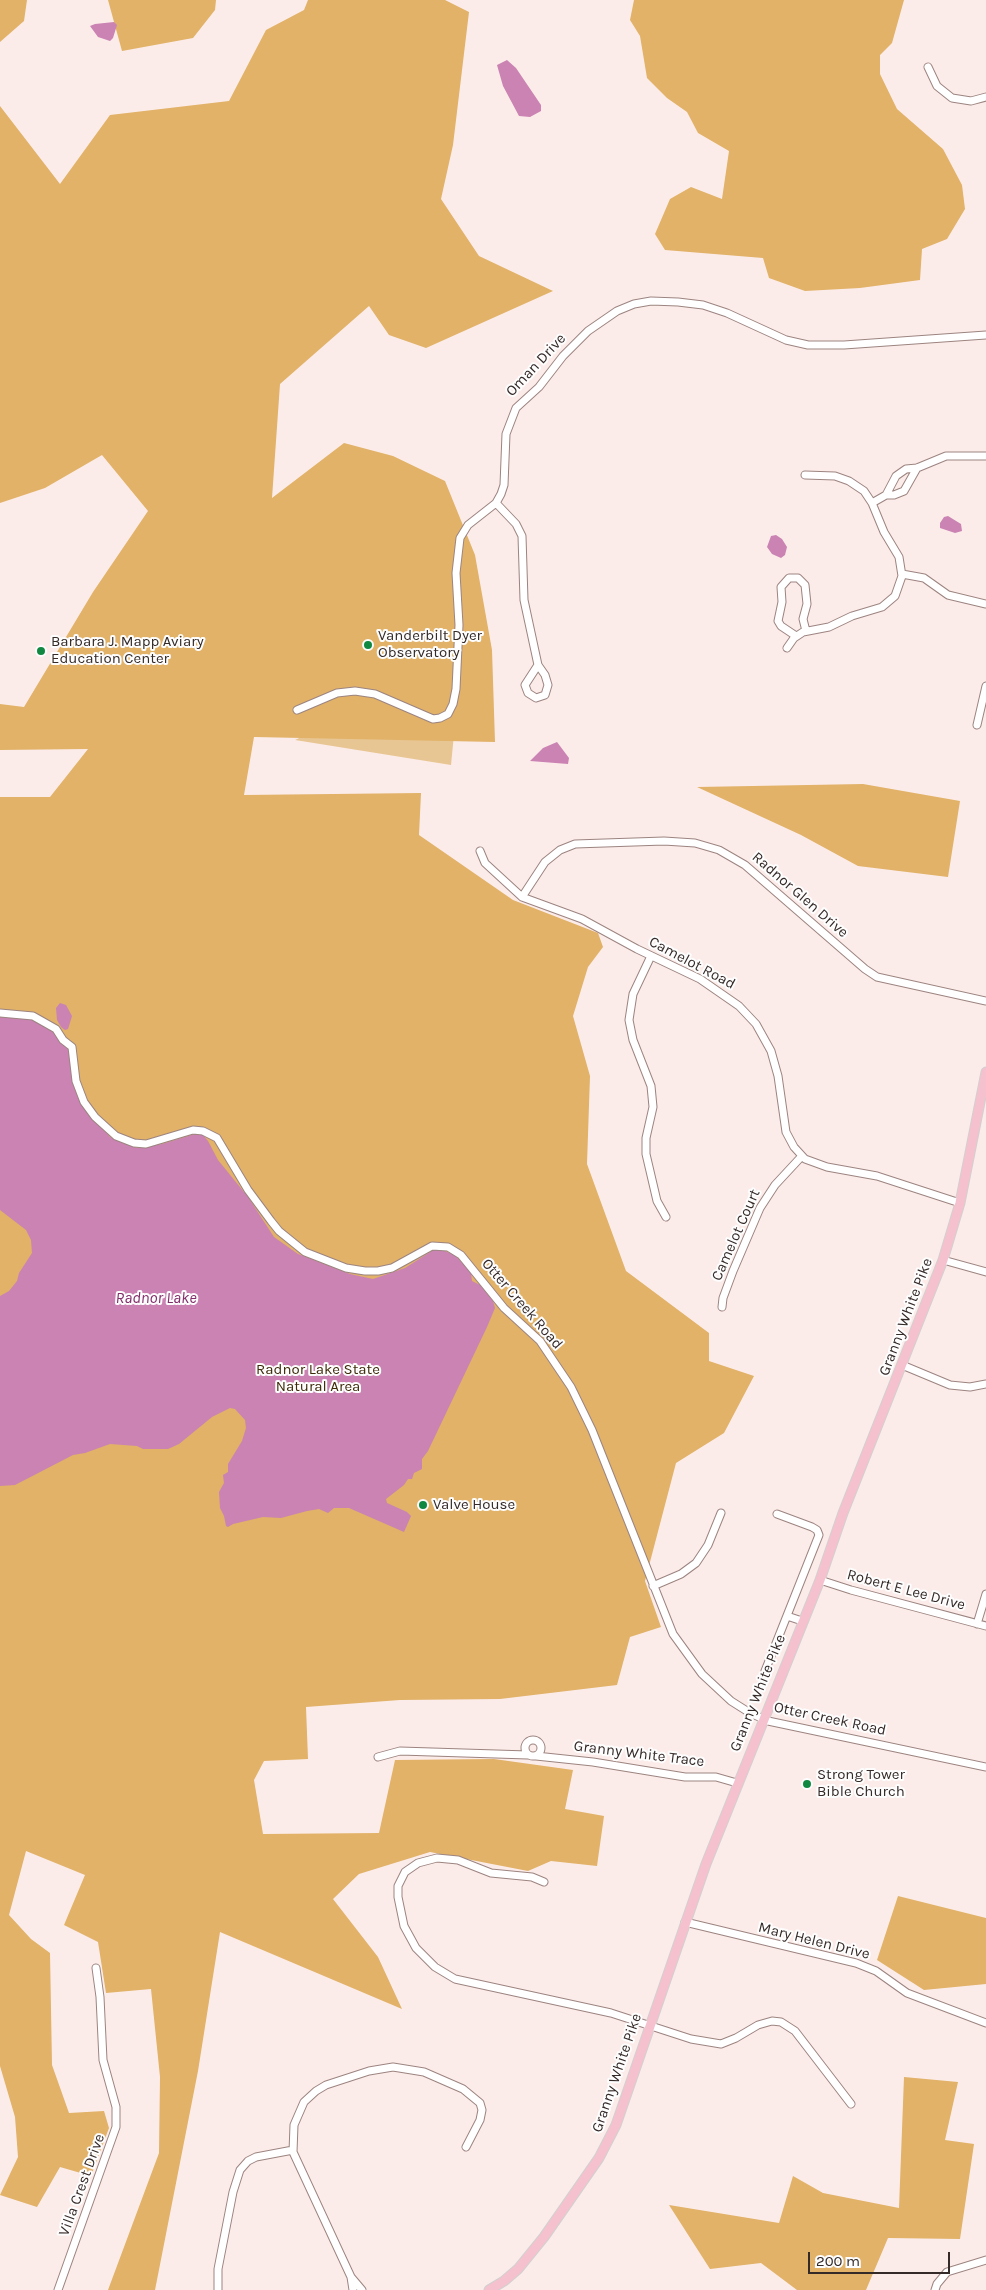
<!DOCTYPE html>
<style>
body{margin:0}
#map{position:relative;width:986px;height:2290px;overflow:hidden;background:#fcece9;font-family:Karla,sans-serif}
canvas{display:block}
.scale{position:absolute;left:808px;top:2252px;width:142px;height:22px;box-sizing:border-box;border:2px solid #342a28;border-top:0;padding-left:6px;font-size:15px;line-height:18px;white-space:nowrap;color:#342a28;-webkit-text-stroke:4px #fdfdfd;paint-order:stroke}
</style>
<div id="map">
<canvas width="986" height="2290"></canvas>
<div class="scale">200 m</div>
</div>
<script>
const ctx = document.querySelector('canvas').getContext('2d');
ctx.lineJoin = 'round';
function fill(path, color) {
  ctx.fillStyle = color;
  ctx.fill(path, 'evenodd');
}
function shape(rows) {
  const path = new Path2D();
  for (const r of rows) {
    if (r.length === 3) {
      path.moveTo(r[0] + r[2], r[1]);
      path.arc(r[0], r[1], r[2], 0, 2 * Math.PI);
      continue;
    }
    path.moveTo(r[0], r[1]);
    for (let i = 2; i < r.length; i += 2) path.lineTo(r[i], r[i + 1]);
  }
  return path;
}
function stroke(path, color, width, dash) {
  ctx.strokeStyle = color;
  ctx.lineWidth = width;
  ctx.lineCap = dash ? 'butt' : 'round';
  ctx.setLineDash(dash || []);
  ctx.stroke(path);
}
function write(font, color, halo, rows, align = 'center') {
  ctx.font = font + ' Karla,sans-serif';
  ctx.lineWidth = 4;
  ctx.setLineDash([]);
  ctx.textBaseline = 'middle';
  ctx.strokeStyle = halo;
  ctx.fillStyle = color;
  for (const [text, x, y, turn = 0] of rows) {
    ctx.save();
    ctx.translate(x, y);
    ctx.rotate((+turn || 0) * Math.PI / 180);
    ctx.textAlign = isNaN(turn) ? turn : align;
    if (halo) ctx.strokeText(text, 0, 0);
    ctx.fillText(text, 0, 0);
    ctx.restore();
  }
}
fill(shape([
 [374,703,456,714,451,765,295,740]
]), '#e8c693');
fill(shape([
 [0,0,27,0,24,21,0,42],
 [108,0,216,0,215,10,193,38,122,51],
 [308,0,445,0,469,12,453,145,441,199,479,256,553,291,426,348,389,335,369,306,280,384,272,498,344,443,393,456,445,481,475,555,492,650,495,742,254,737,244,795,421,793,419,835,513,900,598,933,603,947,588,967,573,1016,590,1076,587,1164,626,1271,709,1333,709,1361,754,1376,724,1433,676,1463,645,1581,661,1627,630,1637,617,1685,500,1699,400,1700,306,1707,308,1759,264,1761,254,1780,263,1834,379,1833,395,1760,494,1759,573,1770,565,1809,604,1816,597,1866,551,1861,528,1871,430,1852,359,1874,333,1899,378,1957,402,2009,220,1932,198,2071,155,2290,108,2290,159,2153,160,2077,151,1989,106,1993,98,1942,64,1925,85,1875,26,1851,9,1915,31,1939,50,1953,52,2065,69,2113,104,2111,109,2128,91,2176,60,2167,37,2207,0,2195,18,2157,15,2117,0,2066,0,797,50,797,88,749,0,750,0,704,24,707,93,592,148,511,102,455,45,488,0,503,0,106,60,184,110,115,229,101,266,30,304,10],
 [634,0,904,0,892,43,880,55,880,74,897,109,943,149,962,185,965,209,947,239,922,249,920,280,860,288,805,291,769,278,763,258,665,250,655,234,670,199,691,187,722,199,729,151,698,133,687,112,667,98,647,78,640,36,630,20],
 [863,784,960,801,948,877,858,866,801,835,697,787],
 [898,1896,986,1918,986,1984,924,1990,877,1960],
 [904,2077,958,2082,945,2140,974,2144,960,2239,888,2238,866,2290,797,2290,761,2263,710,2269,669,2205,779,2223,793,2176,823,2193,899,2208]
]), '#e1b268');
fill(shape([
 [114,22,117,25,113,38,110,41,98,37,90,26,95,24],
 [507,60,516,68,541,105,541,111,530,117,519,116,503,86,497,65],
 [948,516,961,524,962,531,955,533,940,528,940,523,944,517],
 [776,535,782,539,787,547,785,555,781,558,772,554,767,547,771,536],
 [557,742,569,758,568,764,530,761,543,748],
 [60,1003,66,1005,72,1016,68,1029,65,1030,61,1027,57,1020,56,1008],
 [0,1017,38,1020,56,1033,69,1048,84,1107,110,1137,137,1148,162,1144,195,1134,203,1135,208,1141,218,1160,248,1197,274,1237,298,1254,350,1274,373,1279,405,1268,435,1249,442,1250,455,1255,471,1273,472,1281,480,1285,493,1301,495,1308,487,1327,428,1451,422,1459,422,1469,414,1473,412,1479,408,1479,404,1485,386,1499,387,1503,407,1512,411,1516,404,1532,349,1508,334,1508,328,1513,319,1509,307,1511,281,1518,263,1517,233,1524,228,1527,226,1526,224,1516,220,1508,219,1492,224,1483,223,1475,228,1472,228,1464,242,1441,246,1428,245,1420,235,1409,230,1408,212,1417,179,1444,168,1449,143,1449,137,1446,110,1444,85,1453,73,1455,15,1485,0,1486,0,1296,9,1291,17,1281,19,1273,32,1253,31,1240,26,1230,0,1210]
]), '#ca83b3');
const minor = shape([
 [928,67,937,86,952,98,971,101,986,97],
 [917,468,904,491,894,495,886,495,896,476,906,469,917,468,946,456,986,456],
 [496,503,516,524,522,536,524,600,538,665,545,675,548,685,545,695,536,698,528,693,525,685,538,665],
 [872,503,886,495],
 [902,574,924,578,948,595,986,604],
 [796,636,781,626,778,621,782,602,781,587,789,578,798,578,805,585,807,604,803,619,806,631],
 [787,648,794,638,803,632,829,627,852,616,882,607,895,596,902,576,899,557,884,532,872,503,864,491,849,481,835,476,805,475],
 [297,710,337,693,355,691,375,694,433,719,440,718,448,714,453,704,456,689,459,625,456,573,460,538,468,525,496,503,501,494,504,485,506,434,516,408,539,387,563,356,588,331,617,311,634,304,651,301,678,302,703,305,727,313,786,340,808,345,844,345,986,335],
 [977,725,986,686],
 [480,851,485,863,522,897,582,919,637,949,700,979,739,1006,756,1024,771,1051,778,1076,786,1132,794,1147,805,1159,827,1167,877,1176,960,1203],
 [522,897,545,862,560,850,575,844,664,841,695,843,719,850,745,865,865,969,877,977,986,1001],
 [651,956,633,994,629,1020,633,1040,651,1086,653,1107,646,1138,646,1154,657,1201,666,1217],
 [0,1013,33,1016,56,1029,63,1040,72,1047,76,1081,84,1102,95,1117,116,1136,134,1143,146,1144,193,1130,203,1131,217,1138,248,1190,271,1221,279,1231,305,1252,346,1268,365,1271,378,1271,392,1268,432,1246,448,1247,461,1255,504,1308,540,1341,571,1387,592,1430,673,1634,702,1674,731,1701,750,1713,768,1721,986,1767],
 [943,1260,986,1272],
 [722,1307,723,1298,733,1271,760,1208,775,1185,801,1157],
 [902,1365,950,1385,970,1387,986,1384],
 [820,1580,851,1590,986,1626],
 [653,1586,681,1574,696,1563,708,1545,721,1513],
 [787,1616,802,1621],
 [977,1624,986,1594],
 [765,1671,819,1535,817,1530,812,1527,777,1514],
 [533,1748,8],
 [536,1756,593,1762,685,1777,716,1777,737,1783],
 [378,1757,400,1751,528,1755],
 [544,1882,532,1877,491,1873,458,1860,437,1858,418,1863,405,1872,398,1886,398,1897,404,1926,416,1948,435,1967,455,1979,611,2013,691,2039,721,2044,736,2038,758,2025,772,2021,781,2022,795,2031,851,2104],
 [685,1922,856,1963,876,1971,907,1993,986,2023],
 [351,2277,362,2290],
 [58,2290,116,2127,116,2107,103,2060,100,1997,96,1968],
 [218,2290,218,2269,233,2192,240,2170,248,2161,256,2157,293,2150],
 [353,2290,351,2277,293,2152,294,2125,304,2102,316,2091,326,2085,369,2071,393,2067,424,2072,463,2089,480,2103,482,2110,480,2120,466,2147],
 [935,2290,937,2284,947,2272,986,2260]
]);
const major = shape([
 [489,2290,504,2281,518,2269,544,2237,599,2158,616,2125,706,1864,820,1580,843,1513,943,1260,960,1203,986,1072]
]);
stroke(minor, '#9c8480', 9);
stroke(major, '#d2d0d0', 11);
stroke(minor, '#fff', 7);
stroke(major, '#f5c1ce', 9);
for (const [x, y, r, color] of [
 [368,645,5,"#118841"],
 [41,651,5,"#118841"],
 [423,1505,5,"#118841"],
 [807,1784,5,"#118841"]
]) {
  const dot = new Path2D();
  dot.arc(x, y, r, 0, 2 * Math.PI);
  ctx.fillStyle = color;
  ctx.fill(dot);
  stroke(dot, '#fdfdfd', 2);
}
write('15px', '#342a28', '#fdfdfd', [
 ["Oman Drive",536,365,-47],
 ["Radnor Glen Drive",800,895,41],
 ["Camelot Road",692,963,28],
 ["Camelot Court",736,1235,-66],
 ["Otter Creek Road",522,1304,49],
 ["Granny White Pike",906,1317,-69],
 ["Robert E Lee Drive",906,1590,15],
 ["Granny White Pike",758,1693,-68],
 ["Otter Creek Road",830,1719,12],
 ["Granny White Trace",639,1754,7],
 ["Mary Helen Drive",814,1941,14],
 ["Granny White Pike",617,2073,-71],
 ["Villa Crest Drive",82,2185,-70]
]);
write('15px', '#342a28', '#fdfdfd', [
 ["Vanderbilt Dyer",378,636],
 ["Observatory",378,653],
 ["Barbara J. Mapp Aviary",51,642],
 ["Education Center",51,659],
 ["Valve House",433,1505],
 ["Strong Tower",817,1775],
 ["Bible Church",817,1792]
], 'left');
write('15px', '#3e2b09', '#fdfdfd', [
 ["Radnor Lake State",318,1370],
 ["Natural Area",318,1387]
]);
write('italic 16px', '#822e6b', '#fdfdfd', [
 ["Radnor Lake",156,1298]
]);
</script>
